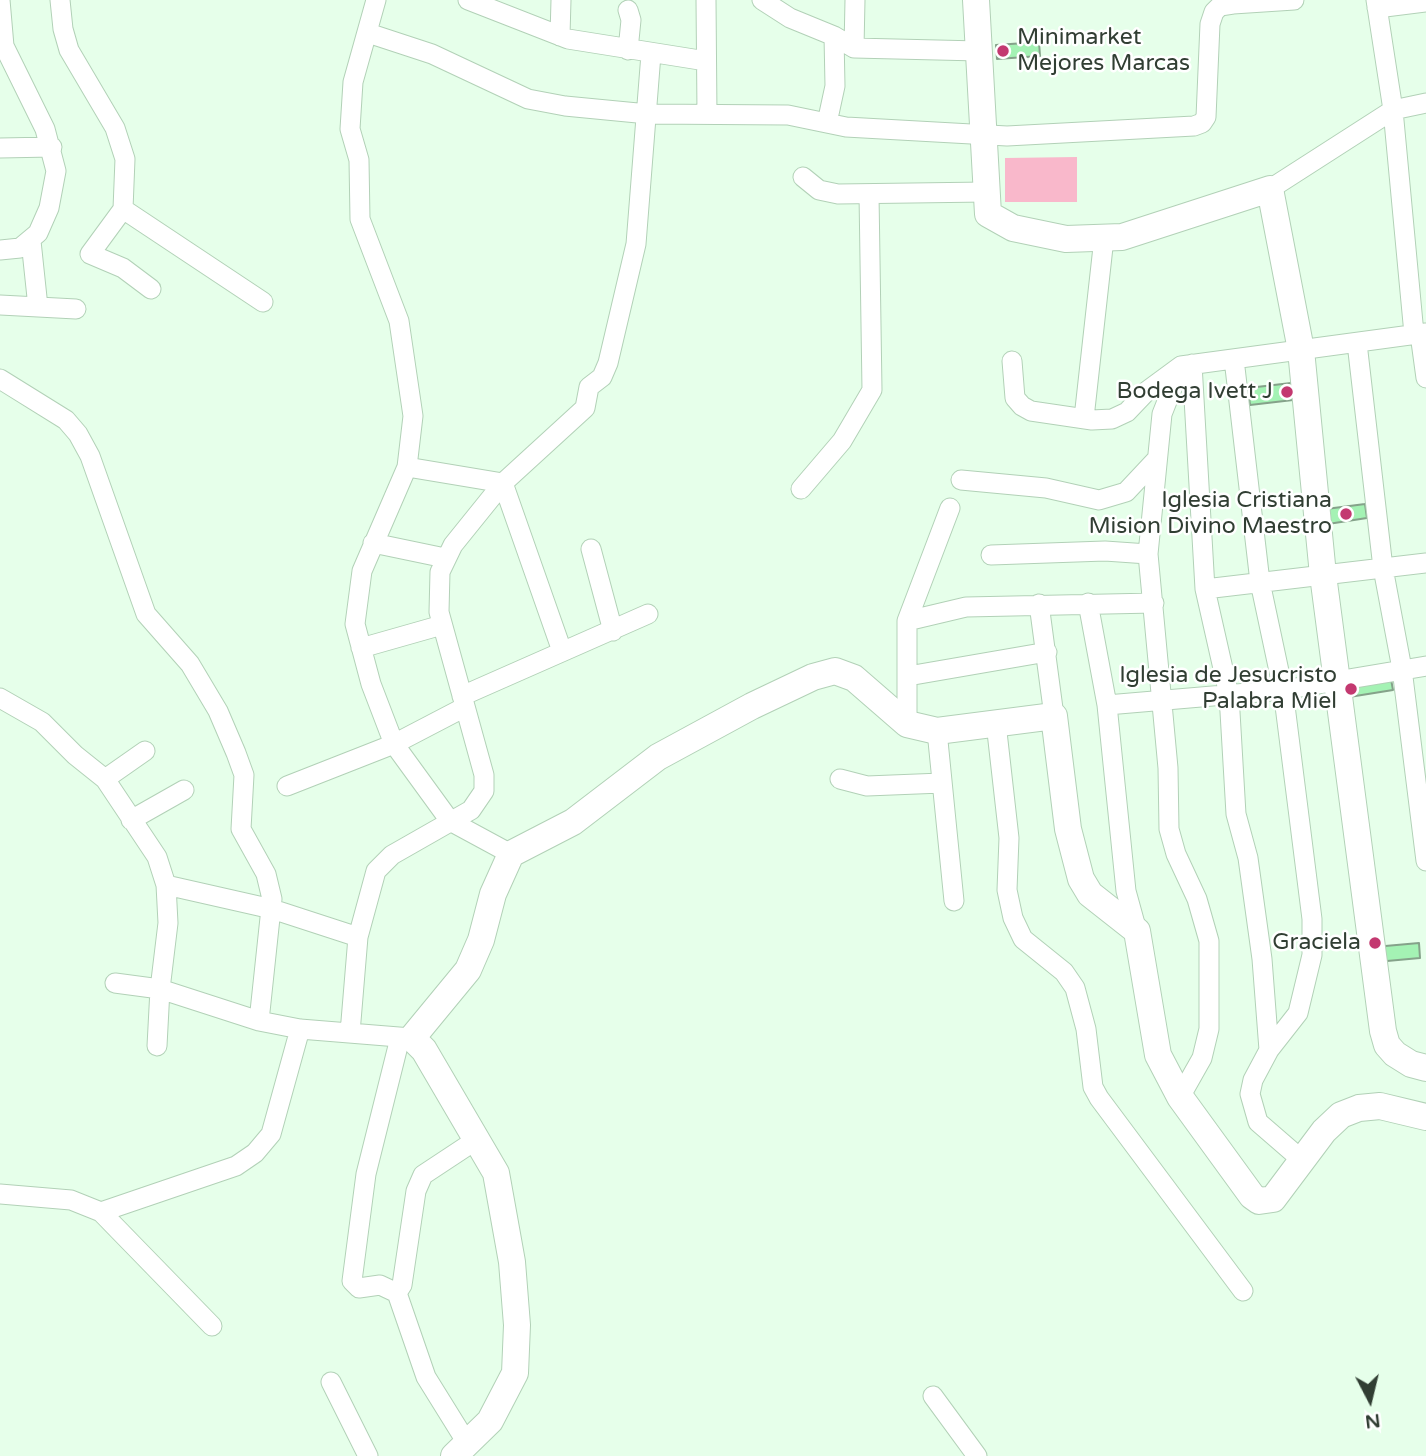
<!DOCTYPE html>
<style>
body{margin:0}
#map{position:relative;width:1426px;height:1456px;overflow:hidden;background:#e6ffea;font-family:"Varela Round",sans-serif}
canvas{display:block}
.north{position:absolute;left:1335px;top:1365px;width:70px;height:70px;-webkit-text-stroke:5px #fff;paint-order:stroke;rotate:173deg;font-size:19px;font-weight:700;line-height:28px;text-align:center;color:#313e33}
.north::after{content:'';display:block;margin:auto;width:24px;height:32px;background:#313e33;clip-path:polygon(50% 0,100% 100%,50% 72%,0 100%)}
</style>
<div id="map">
<canvas width="1426" height="1456"></canvas>
<div class="north">N</div>
</div>
<script>
const ctx = document.querySelector('canvas').getContext('2d');
ctx.lineJoin = 'round';
function fill(path, color) {
  ctx.fillStyle = color;
  ctx.fill(path, 'evenodd');
}
function shape(rows) {
  const path = new Path2D();
  for (const r of rows) {
    path.moveTo(r[0], r[1]);
    for (let i = 2; i < r.length; i += 2) path.lineTo(r[i], r[i + 1]);
  }
  return path;
}
function stroke(path, color, width, dash) {
  ctx.strokeStyle = color;
  ctx.lineWidth = width;
  ctx.lineCap = dash ? 'butt' : 'round';
  ctx.setLineDash(dash || []);
  ctx.stroke(path);
}
function write(font, color, halo, rows, align = 'center') {
  ctx.font = font + ' "Varela Round",sans-serif';
  ctx.lineWidth = 5;
  ctx.setLineDash([]);
  ctx.textBaseline = 'middle';
  ctx.strokeStyle = halo;
  ctx.fillStyle = color;
  for (const [text, x, y, turn = 0] of rows) {
    ctx.save();
    ctx.translate(x, y);
    ctx.rotate((+turn || 0) * Math.PI / 180);
    ctx.textAlign = isNaN(turn) ? turn : align;
    if (halo) ctx.strokeText(text, 0, 0);
    ctx.fillText(text, 0, 0);
    ctx.restore();
  }
}
fill(shape([
 [1077,157,1077,202,1005,202,1005,158]
]), '#f9b8cb');
const building = shape([
 [1039,42,1040,56,997,59,996,45,1039,42],
 [1291,383,1293,400,1250,405,1248,388,1291,383],
 [1365,504,1367,518,1328,524,1326,509,1365,504],
 [1390,674,1393,690,1343,698,1341,681,1390,674],
 [1419,943,1420,958,1376,962,1374,947,1419,943]
]);
fill(building, '#a4f2b4');
stroke(building, '#85a28a', 2);
const street = shape([
 [60,0,63,29,69,50,115,128,125,159,123,209,90,254,123,268,151,289],
 [376,0,353,82,350,129,359,160,360,219,399,321,413,416,407,467,362,571,355,624,371,684,394,744,450,821,511,854],
 [468,0,568,39,706,61],
 [706,0,707,114],
 [762,0,790,18,834,36,854,48],
 [855,0,854,48,979,51],
 [1376,0,1393,110,1414,334],
 [1377,8,1426,2],
 [368,33,432,54,528,99,565,106,648,114,788,115,846,127,1007,136,1194,126,1202,123,1206,117,1210,24,1214,12,1220,6,1233,4,1294,0],
 [560,36,561,0],
 [628,50,631,20,628,10],
 [827,123,835,86,834,36],
 [0,148,52,147],
 [803,177,819,190,838,194,986,192],
 [1270,189,1393,110,1426,103],
 [123,209,263,302],
 [31,241,38,307],
 [0,250,20,248,38,233,49,208,56,171,45,129,4,46,0,0],
 [0,305,76,309],
 [1420,334,1426,378],
 [1357,343,1383,568,1402,669,1426,861],
 [1234,359,1260,582,1283,690,1312,919,1312,955,1298,1013,1269,1050,1253,1080,1250,1094,1258,1122,1303,1161],
 [1012,361,1015,398,1022,406,1031,411,1092,420,1112,419,1127,412,1147,391,1181,366,1426,333],
 [1192,364,1205,589,1229,695,1236,814,1248,858,1262,959,1269,1050],
 [0,379,66,420,78,434,90,456,146,614,190,664,218,711,236,753,244,775,241,829,266,874,272,899,259,1021],
 [1084,418,1104,238],
 [407,467,503,483],
 [961,480,1046,488,1099,500,1126,492,1156,460],
 [503,483,562,651],
 [801,489,842,441,872,390,869,194],
 [373,543,445,558],
 [591,549,613,631],
 [991,555,1105,551,1148,554],
 [1205,589,1426,563],
 [1088,603,1107,705,1126,891,1137,931],
 [1039,604,1054,716],
 [907,621,966,607,1154,603],
 [361,648,442,625],
 [908,676,1047,652],
 [462,696,648,614],
 [0,698,42,722,75,755,105,779,157,857,166,885,168,923,160,989,157,1046],
 [1107,705,1283,690,1426,666],
 [996,723,1009,838,1007,890,1013,918,1023,939,1064,972,1075,988,1086,1029,1093,1087,1099,1098,1243,1291],
 [907,724,907,621,950,508],
 [937,731,954,901],
 [105,779,145,751],
 [840,779,867,786,942,783],
 [287,786,394,744,465,707],
 [131,820,184,790],
 [166,885,272,909,358,937],
 [115,983,160,989,259,1021,300,1029,411,1038],
 [350,1033,358,937,376,871,392,855,471,810,484,791,484,775,439,612,440,572,453,545,503,483,585,408,589,387,602,377,608,363,636,244,651,54],
 [400,1038,366,1174,352,1281,359,1288,380,1285,397,1293,426,1377,467,1443],
 [1180,1097,1202,1058,1209,1029,1209,941,1197,899,1176,854,1169,829,1168,768,1148,554,1162,414,1181,366],
 [0,1194,71,1200,101,1212,212,1326],
 [101,1212,236,1166,255,1153,271,1134,300,1029],
 [397,1293,402,1285,416,1191,423,1175,476,1140],
 [331,1382,368,1456],
 [933,1396,977,1456]
]);
const secondary = shape([
 [976,0,988,214,1013,228,1066,239,1122,237,1270,189,1301,350,1323,575,1383,1031,1387,1045,1395,1054,1411,1064,1426,1068],
 [454,1456,490,1421,515,1373,517,1325,512,1262,496,1173,424,1050,412,1038,468,970,481,940,493,894,511,854,573,822,658,757,752,706,813,677,835,671,854,678,907,724,937,731,1054,716,1068,829,1081,879,1090,894,1137,931,1158,1055,1180,1097,1252,1196,1259,1201,1273,1199,1324,1131,1341,1115,1359,1108,1380,1106,1426,1117]
]);
stroke(street, '#b2d1b7', 21);
stroke(secondary, '#b2d1b7', 28);
stroke(street, '#fff', 19);
stroke(secondary, '#fff', 26);
for (const [x, y, r, color] of [
 [1003,51,7,"#c33970"],
 [1287,392,7,"#c33970"],
 [1346,514,7,"#c33970"],
 [1351,689,7,"#c33970"],
 [1375,943,7,"#c33970"]
]) {
  const dot = new Path2D();
  dot.arc(x, y, r, 0, 2 * Math.PI);
  ctx.fillStyle = color;
  ctx.fill(dot);
  stroke(dot, '#fff', 2.5);
}
write('23px', '#313e33', '#fff', [
 ["Minimarket",1017,38,"left"],
 ["Mejores Marcas",1017,64,"left"],
 ["Bodega Ivett J",1273,392],
 ["Iglesia Cristiana",1332,501],
 ["Mision Divino Maestro",1332,527],
 ["Iglesia de Jesucristo",1337,676],
 ["Palabra Miel",1337,702],
 ["Graciela",1361,943]
], 'right');
</script>
